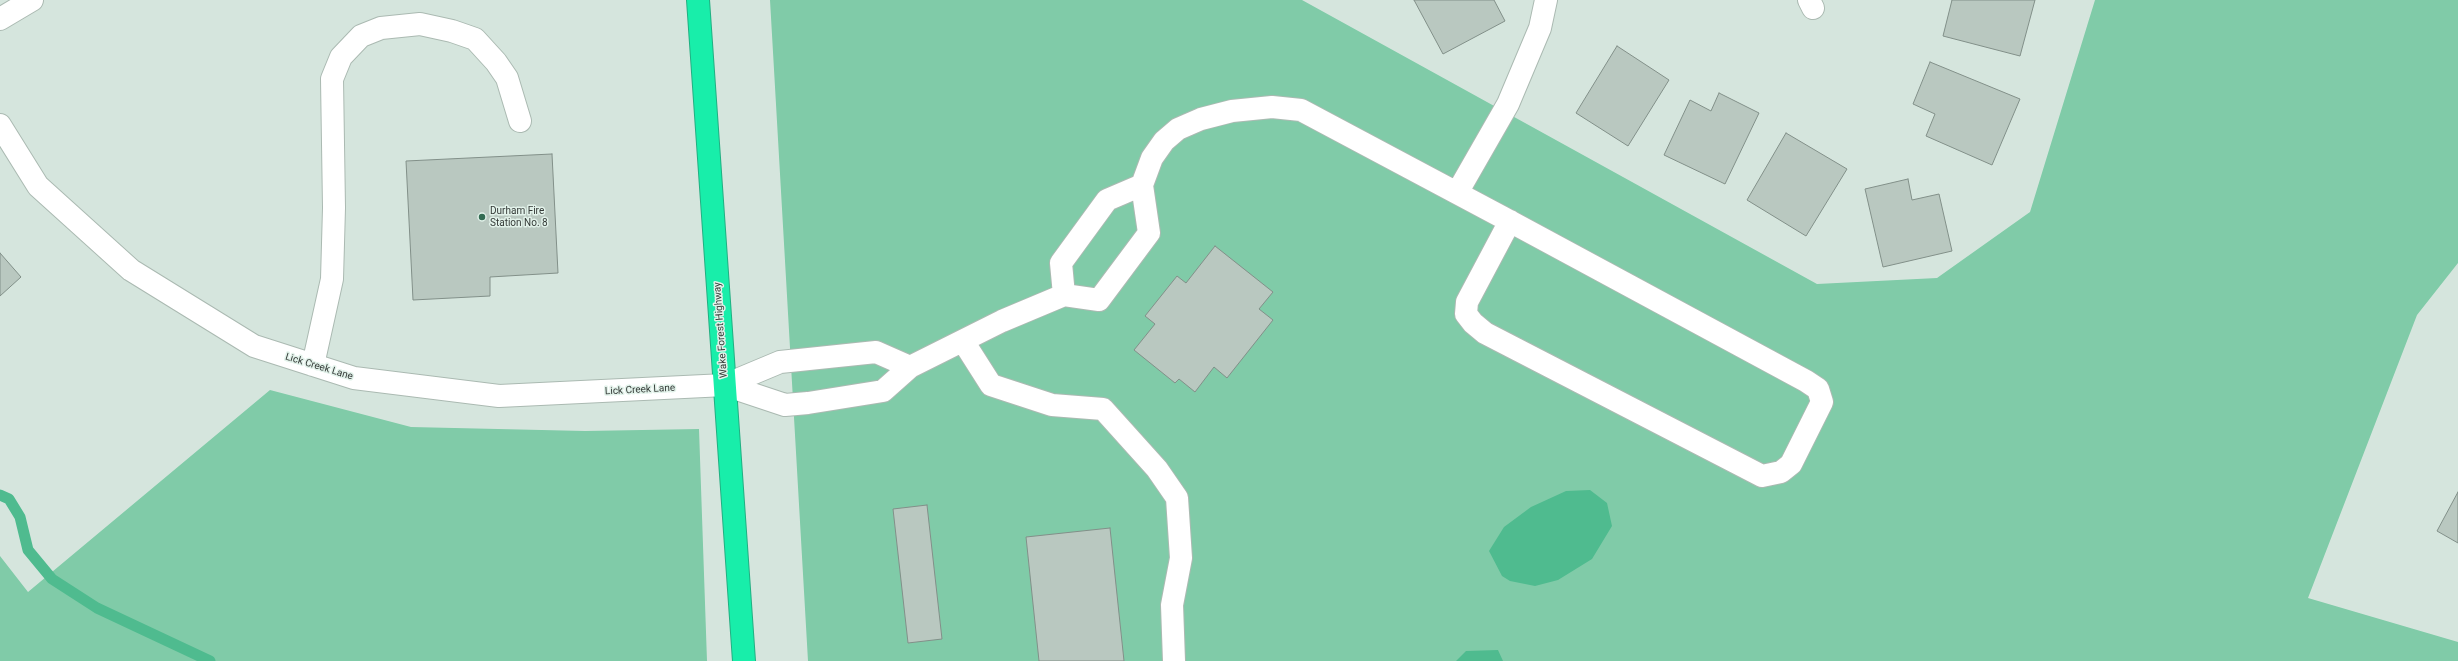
<!DOCTYPE html>
<style>
body{margin:0}
canvas{display:block;background:#d5e5dd}
</style>
<canvas width="2458" height="661"></canvas>
<script>
const ctx = document.querySelector('canvas').getContext('2d');
ctx.lineJoin = 'round';
function fill(path, color) {
  ctx.fillStyle = color;
  ctx.fill(path, 'evenodd');
}
function shape(rows) {
  const path = new Path2D();
  for (const r of rows) {
    path.moveTo(r[0], r[1]);
    for (let i = 2; i < r.length; i += 2) path.lineTo(r[i], r[i + 1]);
  }
  return path;
}
function stroke(path, color, width, dash) {
  ctx.strokeStyle = color;
  ctx.lineWidth = width;
  ctx.lineCap = dash ? 'butt' : 'round';
  ctx.setLineDash(dash || []);
  ctx.stroke(path);
}
function write(font, color, halo, rows, align = 'center') {
  ctx.font = font + ' Roboto,sans-serif';
  ctx.lineWidth = 3;
  ctx.setLineDash([]);
  ctx.textBaseline = 'middle';
  ctx.strokeStyle = halo;
  ctx.fillStyle = color;
  for (const [text, x, y, turn = 0] of rows) {
    ctx.save();
    ctx.translate(x, y);
    ctx.rotate((+turn || 0) * Math.PI / 180);
    ctx.textAlign = isNaN(turn) ? turn : align;
    if (halo) ctx.strokeText(text, 0, 0);
    ctx.fillText(text, 0, 0);
    ctx.restore();
  }
}
fill(shape([
 [770,0,1302,0,1817,284,1937,278,2030,212,2095,0,2458,0,2458,263,2417,315,2308,598,2458,642,2458,661,808,661],
 [270,390,411,427,585,431,699,429,707,661,0,661,0,556,28,592]
]), '#80cba8');
fill(shape([
 [1590,490,1607,503,1612,526,1592,559,1558,580,1535,586,1510,581,1502,576,1489,551,1504,527,1531,507,1566,491],
 [1498,650,1503,661,1456,661,1466,651]
]), '#4fbb8f');
stroke(shape([
 [0,495,9,499,20,517,28,550,52,579,97,608,210,661]
]), '#4fbb8f', 11);
const building = shape([
 [1414,0,1494,0,1505,21,1443,54,1414,0],
 [1952,0,2035,0,2020,56,1943,36,1952,0],
 [1617,46,1669,80,1628,146,1576,113,1617,46],
 [1930,62,2020,99,1992,165,1926,136,1935,114,1913,104,1930,62],
 [1719,93,1759,113,1725,184,1664,155,1690,100,1711,111,1719,93],
 [1786,133,1847,169,1806,236,1747,200,1786,133],
 [552,154,558,273,490,277,490,296,413,300,406,161,552,154],
 [1908,179,1912,200,1939,194,1952,251,1883,267,1865,189,1908,179],
 [1215,246,1273,292,1259,309,1273,320,1227,378,1214,367,1195,392,1179,379,1175,383,1134,350,1155,324,1145,316,1177,276,1186,283,1215,246],
 [0,253,21,277,0,296,0,253],
 [2458,492,2458,543,2437,531,2458,492],
 [927,505,942,639,908,643,893,509,927,505],
 [1110,528,1124,661,1039,661,1026,537,1110,528]
]);
fill(building, '#b9c8c0');
stroke(building, '#829089', 1);
const minor = shape([
 [1809,0,1813,8],
 [0,19,32,0],
 [0,125,38,186,131,270,254,346,354,378,499,396,725,385,780,362,876,352,910,367,883,391,808,403,785,405,725,385],
 [1142,185,1152,158,1164,141,1178,129,1201,119,1232,111,1272,107,1301,110,1502,217,1806,381,1818,389,1822,402,1791,464,1781,472,1762,476,1485,333,1473,323,1466,314,1467,302,1510,221],
 [1457,193,1508,104,1540,28,1546,0],
 [963,341,991,385,1052,405,1103,409,1157,469,1177,498,1181,558,1172,605,1174,661],
 [313,365,332,279,334,208,332,79,341,57,361,36,381,28,420,24,452,31,475,39,496,62,507,78,520,121],
 [910,367,1002,321,1064,295,1099,300,1149,233,1142,185,1107,200,1061,263,1064,295]
]);
const highway = shape([
 [698,0,744,661]
]);
stroke(minor, '#abbab2', 24);
stroke(highway, '#22af82', 24);
stroke(minor, '#fff', 22);
stroke(highway, '#18eeaa', 22);
for (const [x, y, r, color] of [
 [482,217,4,"#336c53"]
]) {
  const dot = new Path2D();
  dot.arc(x, y, r, 0, 2 * Math.PI);
  ctx.fillStyle = color;
  ctx.fill(dot);
  stroke(dot, '#e2f2ea', 1.5);
}
write('10px', '#343a37', '#e2f2ea', [
 ["Durham Fire",490,211],
 ["Station No. 8",490,223]
], 'left');
write('10px', '#343a37', '#e2f2ea', [
 ["Wake Forest Highway",721,330,-94],
 ["Lick Creek Lane",319,367,17],
 ["Lick Creek Lane",640,390,-3]
]);
</script>
